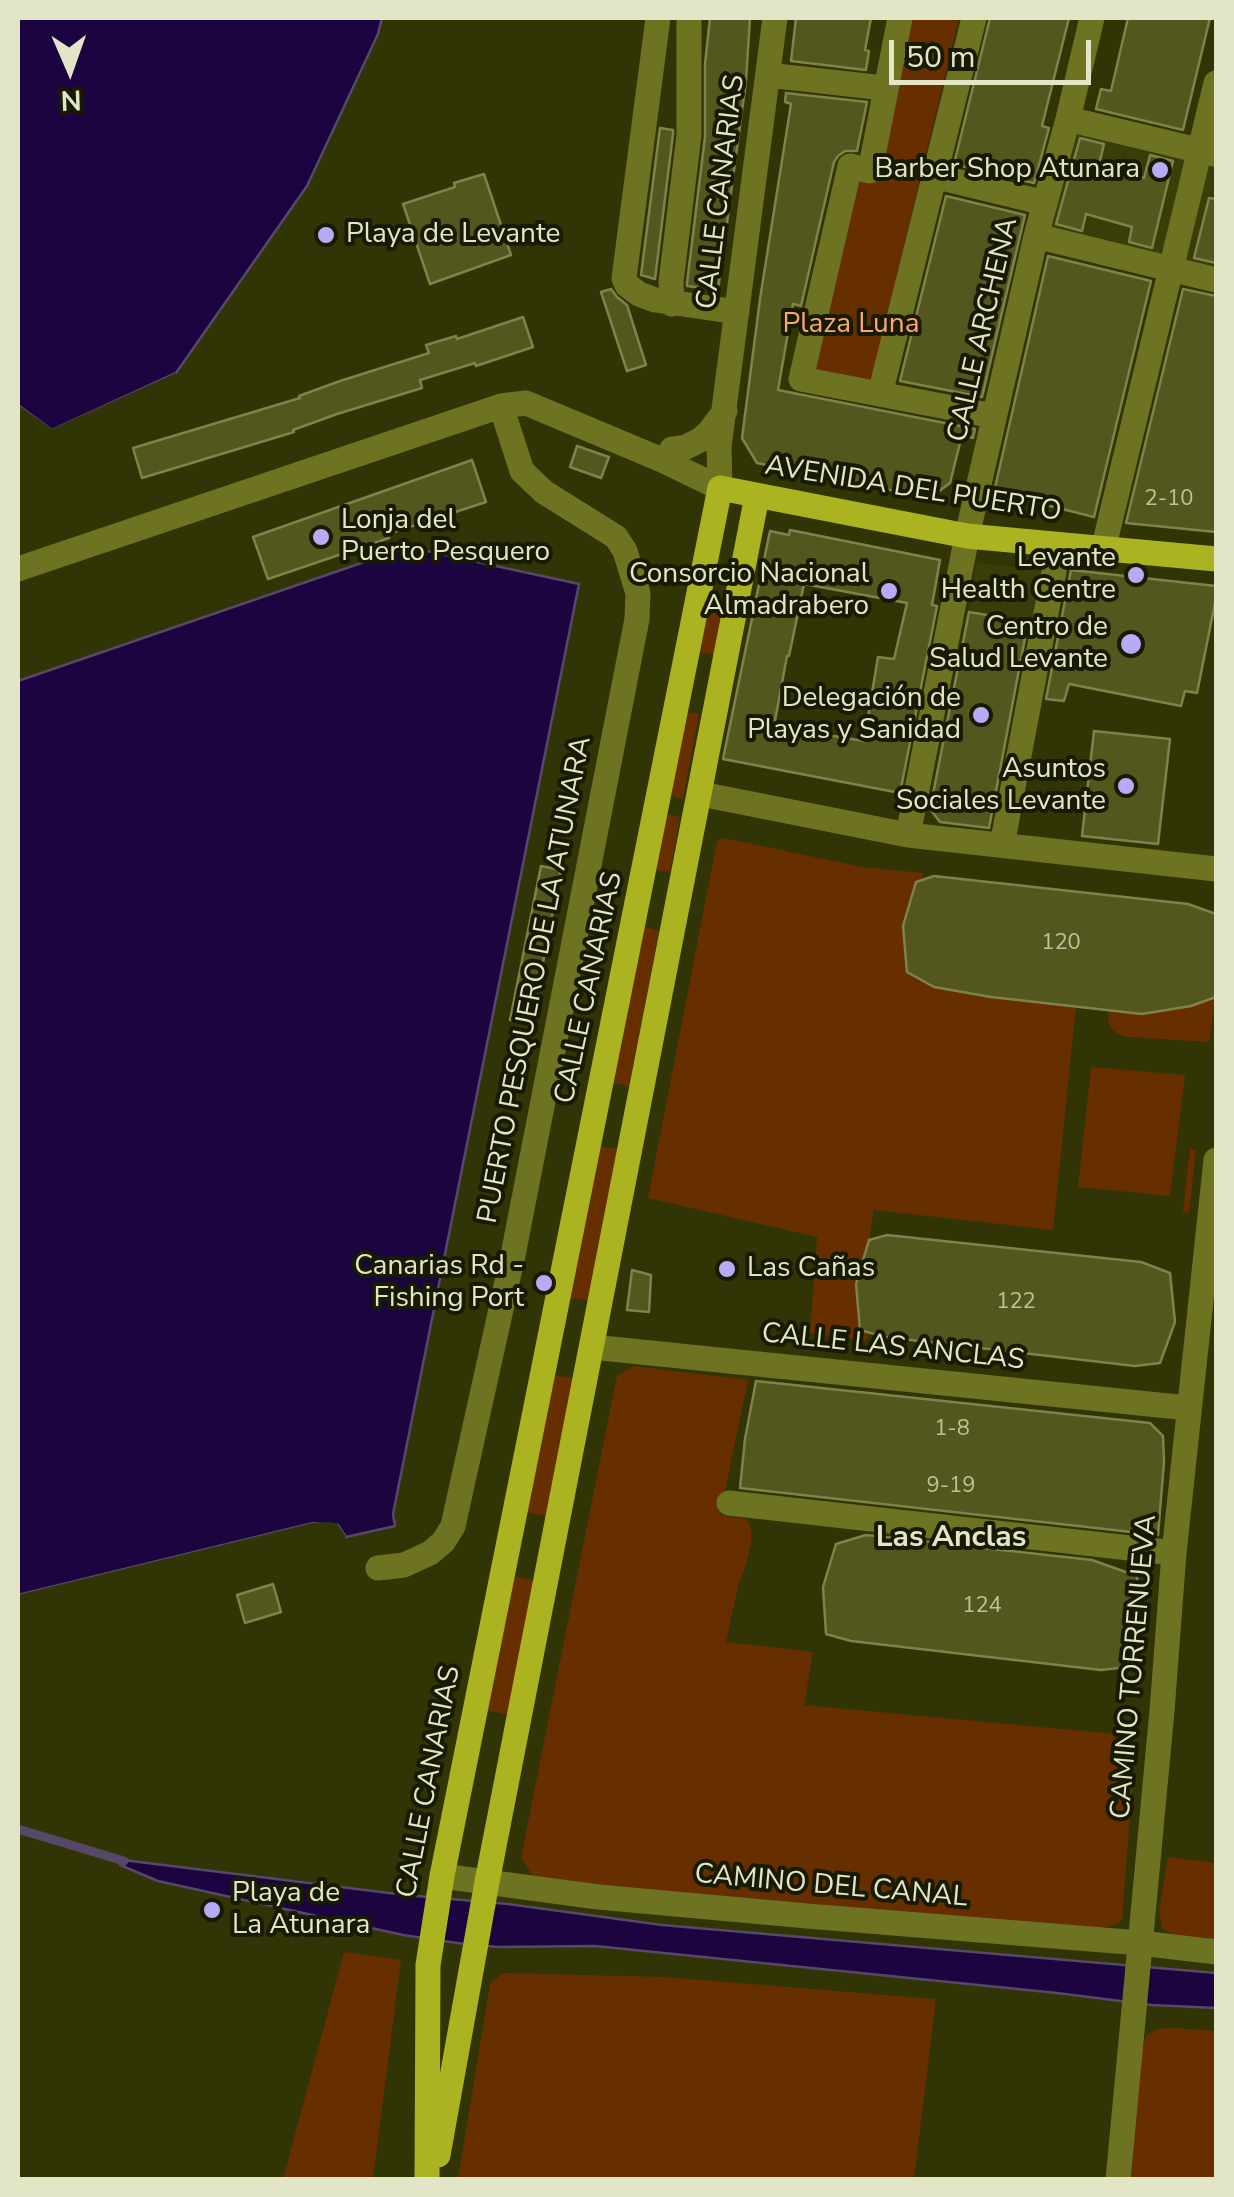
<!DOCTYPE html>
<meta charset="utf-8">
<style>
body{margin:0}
#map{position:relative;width:1234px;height:2197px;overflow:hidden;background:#313405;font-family:"Nunito Sans",sans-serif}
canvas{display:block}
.frame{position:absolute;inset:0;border:20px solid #e2e6c7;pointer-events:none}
.north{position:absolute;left:20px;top:20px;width:100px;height:100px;-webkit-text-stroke:8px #191a03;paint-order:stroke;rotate:178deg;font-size:28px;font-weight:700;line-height:40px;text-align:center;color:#e2e6c7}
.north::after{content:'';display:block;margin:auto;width:35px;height:45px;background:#e2e6c7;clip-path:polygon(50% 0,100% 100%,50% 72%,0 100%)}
.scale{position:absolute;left:889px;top:40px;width:202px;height:45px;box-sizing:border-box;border:5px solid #e2e6c7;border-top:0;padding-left:12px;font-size:30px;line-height:35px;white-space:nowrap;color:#e2e6c7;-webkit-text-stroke:8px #191a03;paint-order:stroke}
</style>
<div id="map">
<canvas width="1234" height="2197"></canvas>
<div class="frame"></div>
<div class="north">N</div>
<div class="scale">50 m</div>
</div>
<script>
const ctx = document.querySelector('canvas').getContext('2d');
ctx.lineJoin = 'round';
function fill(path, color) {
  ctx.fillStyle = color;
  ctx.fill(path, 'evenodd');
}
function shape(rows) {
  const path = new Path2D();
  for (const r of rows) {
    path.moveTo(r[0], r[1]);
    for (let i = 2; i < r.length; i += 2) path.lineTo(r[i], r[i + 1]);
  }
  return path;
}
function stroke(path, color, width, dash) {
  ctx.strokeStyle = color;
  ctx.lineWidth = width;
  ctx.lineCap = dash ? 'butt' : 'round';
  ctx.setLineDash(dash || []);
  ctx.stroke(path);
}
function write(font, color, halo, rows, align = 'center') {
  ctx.font = font + ' "Nunito Sans",sans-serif';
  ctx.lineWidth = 8;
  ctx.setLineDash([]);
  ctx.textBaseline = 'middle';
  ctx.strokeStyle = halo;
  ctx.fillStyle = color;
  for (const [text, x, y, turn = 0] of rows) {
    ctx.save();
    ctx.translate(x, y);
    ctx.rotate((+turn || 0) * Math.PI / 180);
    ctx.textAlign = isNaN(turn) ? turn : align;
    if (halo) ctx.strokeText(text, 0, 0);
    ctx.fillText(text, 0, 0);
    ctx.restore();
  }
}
fill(shape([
 [1068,119,1216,155,1216,280,1036,236],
 [976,563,1044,569,1033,623,968,612]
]), '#3a3d07');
fill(shape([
 [908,18,959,18,870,386,806,371,854,175],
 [709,603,722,605,714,655,699,652],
 [687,712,699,714,683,799,669,795],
 [666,814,680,817,670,872,655,870],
 [724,838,862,867,924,873,903,925,907,972,934,987,1076,1006,1053,1230,874,1210,869,1240,856,1284,860,1330,870,1333,866,1341,810,1333,817,1237,648,1198,717,841],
 [644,927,659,931,629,1086,612,1083],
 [1216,997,1209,1042,1130,1037,1118,1034,1111,1029,1108,1020,1109,1010,1143,1013,1191,1006],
 [1091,1067,1185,1075,1170,1196,1078,1187],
 [599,1146,621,1150,589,1300,569,1298],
 [1190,1148,1196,1150,1189,1213,1183,1212],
 [633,1366,748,1380,720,1515,747,1519,751,1529,751,1544,745,1568,739,1582,726,1642,813,1652,804,1705,1115,1734,1113,1750,1135,1752,1122,1919,1116,1925,1094,1929,553,1881,532,1875,521,1857,617,1376],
 [552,1375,574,1378,548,1516,527,1512],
 [514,1576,536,1581,509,1715,487,1710],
 [1168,1857,1216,1863,1216,1944,1171,1934,1162,1928,1159,1910],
 [344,1952,401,1960,373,2179,283,2179],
 [503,1973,664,1977,936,1999,914,2179,458,2179,490,1984],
 [1174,2028,1216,2031,1216,2179,1130,2180,1140,2056,1146,2036,1156,2029]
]), '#672f00');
const water = shape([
 [18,18,382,18,378,34,307,186,176,373,52,430,18,405,18,18],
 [408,547,579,584,393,1514,395,1526,346,1537,338,1525,313,1523,18,1595,18,681,408,547],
 [115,1859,405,1895,508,1904,662,1925,1216,1973,1216,2008,1152,2005,1057,1993,595,1946,498,1947,464,1944,403,1935,158,1881,120,1865,115,1859]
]);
fill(water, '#1b043f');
stroke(water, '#574868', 2.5);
fill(shape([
 [176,373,178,377,53,434,18,411,18,405,52,429],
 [331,1522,338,1525,346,1537,341,1538,335,1529,330,1527,314,1528,18,1600,18,1595,313,1523]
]), '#313405');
stroke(shape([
 [18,1829,124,1861]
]), '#574868', 9);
const building = shape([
 [710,18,750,18,746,81,718,290,687,286,687,283,705,137,705,64,710,18],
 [796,18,871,18,865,50,869,51,866,70,791,61,796,18],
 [990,18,1069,18,1042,126,1049,128,1034,183,954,164,990,18],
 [1128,18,1210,18,1183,130,1096,109,1101,89,1111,91,1128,18],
 [786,93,867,102,857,151,845,151,838,156,834,162,801,306,793,304,778,390,975,429,973,438,962,435,950,483,930,498,757,463,742,438,760,299,791,104,785,102,786,93],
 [660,128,673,130,673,134,655,279,641,275,660,128],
 [1080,138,1104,144,1099,165,1144,178,1150,155,1173,161,1152,248,1129,242,1132,227,1086,214,1082,231,1056,224,1080,138],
 [484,174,511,255,430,284,403,204,455,187,454,183,484,174],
 [946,196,1025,215,982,397,900,381,946,196],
 [1209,198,1216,199,1216,263,1194,258,1209,198],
 [1048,256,1151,281,1094,517,994,492,1048,256],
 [611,289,617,297,627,305,646,365,627,371,601,292,611,289],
 [1183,289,1216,296,1216,532,1126,523,1183,289],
 [523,317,533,347,476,366,475,363,420,380,422,388,337,414,293,430,294,432,142,478,133,448,300,398,299,396,340,381,429,353,426,345,456,336,457,339,523,317],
 [577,446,609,457,601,478,570,467,577,446],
 [472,460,486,502,388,534,389,538,268,579,253,537,472,460],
 [790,530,940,560,932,605,937,606,900,793,723,759,770,531,789,535,790,530],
 [804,584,907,603,894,659,878,657,864,741,774,726,787,656,789,656,804,584],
 [1071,570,1216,586,1216,598,1197,693,1185,691,1181,706,1069,684,1064,701,1046,699,1071,570],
 [969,612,1028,622,989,828,940,822,930,809,969,612],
 [1094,731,1170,739,1158,844,1082,836,1094,731],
 [541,866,561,870,531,1024,510,1020,541,866],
 [934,876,1188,904,1216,914,1216,997,1191,1006,1142,1014,991,997,934,987,907,972,903,926,916,882,934,876],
 [887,1235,1141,1262,1170,1273,1175,1322,1160,1363,1135,1366,885,1337,860,1330,856,1284,869,1240,887,1235],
 [632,1270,651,1275,649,1312,627,1310,632,1270],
 [756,1381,1150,1423,1163,1436,1164,1462,1158,1535,740,1488,745,1439,756,1381],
 [866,1535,1092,1560,1137,1576,1142,1626,1127,1667,1101,1670,851,1641,826,1634,823,1587,836,1544,866,1535],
 [273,1584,281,1612,245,1623,237,1595,273,1584]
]);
fill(building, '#53571d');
stroke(building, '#7e8349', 2.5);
stroke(shape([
 [658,18,624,278,627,285,639,294,655,300,737,312],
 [900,18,870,171,850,166,801,379,994,416],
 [768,75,884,88],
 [1068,119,1214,154],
 [934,176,1045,203],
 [1036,236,1216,280],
 [672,304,671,282,689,135,689,18],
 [880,394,974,18],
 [672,449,686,447,700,440,709,432,725,411],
 [720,488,719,447,775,18],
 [1103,550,1216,83],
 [18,569,501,406,526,403,662,460,720,488],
 [701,794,908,835,1216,869],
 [908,835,967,536,1036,236,1068,119,1092,18],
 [1002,845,1059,545],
 [592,1347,1188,1408],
 [729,1503,1174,1553],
 [378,1568,404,1565,430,1553,443,1542,453,1526,513,1255,637,619,638,593,625,551,616,537,544,492,522,471,501,406],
 [442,1876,598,1897,807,1916,1140,1943,1216,1952],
 [1118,2180,1162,1711,1174,1553,1216,1160]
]), '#6e7322', 25);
stroke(shape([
 [438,2155,487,1882,757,496],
 [427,2180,428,1965,442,1876,720,488,967,536,1216,559]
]), '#abb321', 25);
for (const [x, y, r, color] of [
 [1160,170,10,"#b9aaf7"],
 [326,235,10,"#b9aaf7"],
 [321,537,10,"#b9aaf7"],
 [1136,575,10,"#b9aaf7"],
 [889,591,10,"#b9aaf7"],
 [1131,644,12,"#b9aaf7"],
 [981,715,10,"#b9aaf7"],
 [1126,786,10,"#b9aaf7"],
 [727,1269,10,"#b9aaf7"],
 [544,1283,10,"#b9aaf7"],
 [212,1910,10,"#b9aaf7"]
]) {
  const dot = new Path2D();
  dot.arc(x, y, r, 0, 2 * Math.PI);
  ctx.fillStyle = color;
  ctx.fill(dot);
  stroke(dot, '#191a03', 4);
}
write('22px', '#bec29c', null, [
 ["2-10",1169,500],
 ["120",1061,944],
 ["122",1016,1303],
 ["1-8",952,1430],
 ["9-19",951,1487],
 ["124",982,1607]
]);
write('28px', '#e2e6c7', '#191a03', [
 ["Barber Shop Atunara",1140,170],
 ["Playa de Levante",346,235,"left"],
 ["Lonja del",341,521,"left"],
 ["Puerto Pesquero",341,553,"left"],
 ["Levante",1116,559],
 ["Health Centre",1116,591],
 ["Consorcio Nacional",869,575],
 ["Almadrabero",869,607],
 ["Centro de",1108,628],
 ["Salud Levante",1108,660],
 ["Delegación de",961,699],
 ["Playas y Sanidad",961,731],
 ["Asuntos",1106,770],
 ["Sociales Levante",1106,802],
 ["Canarias Rd -",524,1267],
 ["Fishing Port",524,1299],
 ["Las Cañas",747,1269,"left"],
 ["Playa de",232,1894,"left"],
 ["La Atunara",232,1926,"left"]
], 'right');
write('28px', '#e2e6c7', '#191a03', [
 ["CALLE CANARIAS",722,192,-83],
 ["CALLE ARCHENA",984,330,-77],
 ["AVENIDA DEL PUERTO",913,490,9],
 ["PUERTO PESQUERO DE LA ATUNARA",536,980,-79],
 ["CALLE CANARIAS",590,988,-78],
 ["CALLE LAS ANCLAS",893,1348,6],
 ["CAMINO TORRENUEVA",1135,1667,-85],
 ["CALLE CANARIAS",430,1782,-79],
 ["CAMINO DEL CANAL",831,1887,5]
]);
write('28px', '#faa873', '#191a03', [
 ["Plaza Luna",851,325]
]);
write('bold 30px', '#e2e6c7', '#191a03', [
 ["Las Anclas",951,1539]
]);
</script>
